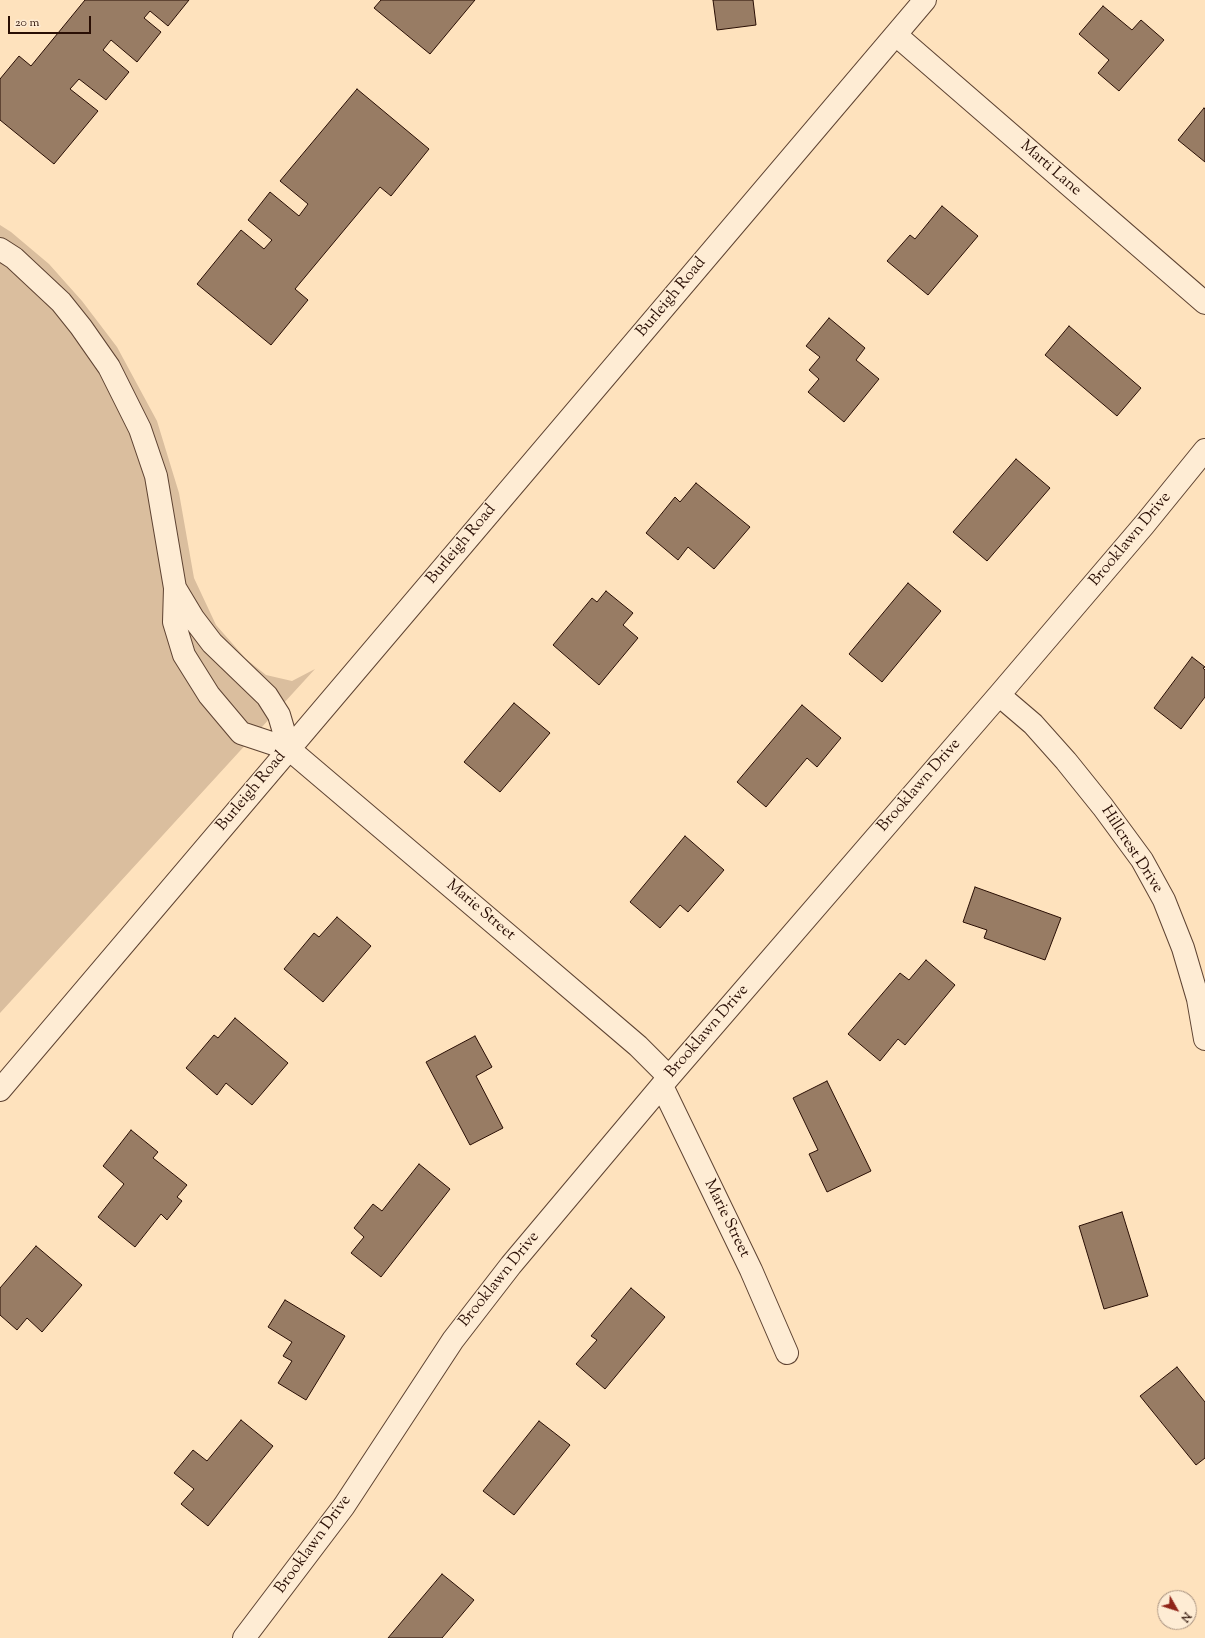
<!DOCTYPE html>
<style>
body{margin:0}
#map{position:relative;width:1205px;height:1638px;overflow:hidden;background:#fee2bd;font-family:"Sorts Mill Goudy",serif}
canvas{display:block}
.north{position:absolute;left:1157px;top:1590px;width:40px;height:40px;box-sizing:border-box;background:#feecd4;border:1px solid #a99381;border-radius:50%;rotate:129deg;font-size:11px;font-weight:700;line-height:16px;text-align:center;color:#290e04}
.north::after{content:'';display:block;margin:auto;width:14px;height:18px;background:#8f2418;clip-path:polygon(50% 0,100% 100%,50% 72%,0 100%)}
.scale{position:absolute;left:8px;top:16px;width:83px;height:18px;box-sizing:border-box;border:2px solid #290e04;border-top:0;padding-left:5px;font-size:12px;line-height:14px;white-space:nowrap;color:#290e04;-webkit-text-stroke:3px #feecd4;paint-order:stroke}
</style>
<div id="map">
<canvas width="1205" height="1638"></canvas>
<div class="north">N</div>
<div class="scale">20 m</div>
</div>
<script>
const ctx = document.querySelector('canvas').getContext('2d');
ctx.lineJoin = 'round';
function fill(path, color) {
  ctx.fillStyle = color;
  ctx.fill(path, 'evenodd');
}
function shape(rows) {
  const path = new Path2D();
  for (const r of rows) {
    path.moveTo(r[0], r[1]);
    for (let i = 2; i < r.length; i += 2) path.lineTo(r[i], r[i + 1]);
  }
  return path;
}
function stroke(path, color, width, dash) {
  ctx.strokeStyle = color;
  ctx.lineWidth = width;
  ctx.lineCap = dash ? 'butt' : 'round';
  ctx.setLineDash(dash || []);
  ctx.stroke(path);
}
function write(font, color, halo, rows, align = 'center') {
  ctx.font = font + ' "Sorts Mill Goudy",serif';
  ctx.lineWidth = 3;
  ctx.setLineDash([]);
  ctx.textBaseline = 'middle';
  ctx.strokeStyle = halo;
  ctx.fillStyle = color;
  for (const [text, x, y, turn = 0] of rows) {
    ctx.save();
    ctx.translate(x, y);
    ctx.rotate((+turn || 0) * Math.PI / 180);
    ctx.textAlign = isNaN(turn) ? turn : align;
    if (halo) ctx.strokeText(text, 0, 0);
    ctx.fillText(text, 0, 0);
    ctx.restore();
  }
}
fill(shape([
 [0,225,11,232,49,264,82,301,117,347,157,421,179,493,194,578,216,625,246,659,266,675,292,681,315,669,0,1013]
]), '#dabe9e');
const building = shape([
 [85,0,189,0,168,26,150,11,144,18,161,32,137,62,111,40,103,50,129,72,106,100,79,79,70,89,98,111,54,164,0,120,0,79,19,56,31,66,85,0],
 [381,0,475,0,430,54,374,8,381,0],
 [713,0,753,0,756,25,717,30,713,0],
 [1103,6,1132,30,1141,20,1164,40,1119,91,1098,73,1109,60,1079,34,1103,6],
 [357,89,429,149,391,196,380,187,295,289,308,300,271,345,197,284,241,230,264,249,272,240,248,220,270,192,299,216,308,204,280,181,357,89],
 [1204,108,1205,109,1205,162,1178,140,1204,108],
 [942,206,978,236,928,295,887,261,910,235,915,239,942,206],
 [829,318,865,348,856,360,879,379,844,422,808,392,819,379,809,370,820,357,806,346,829,318],
 [1069,326,1141,388,1117,416,1045,355,1069,326],
 [1016,459,1050,488,987,561,953,532,1016,459],
 [696,483,750,527,714,569,688,547,678,560,646,533,675,497,680,502,696,483],
 [908,583,941,611,882,682,849,654,908,583],
 [606,591,633,613,623,625,638,638,599,685,553,645,592,598,597,602,606,591],
 [1192,657,1205,667,1203,668,1205,670,1205,697,1181,729,1154,708,1192,657],
 [514,703,550,733,500,792,464,762,514,703],
 [802,705,841,738,817,767,807,758,766,807,737,782,802,705],
 [685,836,724,870,688,912,680,905,660,928,630,902,685,836],
 [975,887,1061,918,1045,960,984,938,987,930,963,922,975,887],
 [337,917,371,946,323,1002,284,969,314,933,319,937,337,917],
 [926,960,955,985,905,1045,898,1039,880,1061,848,1034,900,973,909,980,926,960],
 [235,1018,288,1063,252,1105,226,1083,217,1095,186,1068,214,1035,218,1038,235,1018],
 [475,1036,492,1067,476,1076,503,1128,470,1145,426,1062,475,1036],
 [827,1081,871,1171,827,1192,809,1154,818,1150,793,1098,827,1081],
 [131,1130,158,1152,153,1158,187,1185,177,1197,182,1201,167,1220,161,1214,135,1247,98,1217,124,1184,103,1166,131,1130],
 [419,1164,450,1189,381,1277,351,1253,364,1237,354,1228,373,1204,382,1211,419,1164],
 [1122,1212,1148,1296,1104,1309,1079,1226,1122,1212],
 [36,1246,82,1285,42,1332,27,1318,17,1330,0,1315,0,1288,36,1246],
 [631,1288,665,1317,605,1389,576,1364,597,1340,591,1336,631,1288],
 [285,1300,345,1336,306,1400,278,1383,292,1361,283,1356,292,1342,268,1327,285,1300],
 [1177,1367,1205,1402,1205,1458,1196,1465,1140,1396,1177,1367],
 [241,1420,273,1446,208,1526,181,1504,194,1489,174,1473,193,1450,207,1461,241,1420],
 [539,1421,570,1445,514,1515,483,1491,539,1421],
 [442,1574,474,1600,442,1638,388,1638,442,1574]
]);
fill(building, '#987c64');
stroke(building, '#290e04', 1);
const minor = shape([
 [896,35,1205,303],
 [0,249,14,258,61,302,81,327,109,367,140,429,156,476,175,588,174,622,184,655,209,695,241,733,289,749,508,935,638,1046,669,1077],
 [175,588,193,618,212,643,267,696,279,715,289,749],
 [999,695,1033,724,1066,761,1103,807,1142,860,1164,900,1183,948,1198,999,1205,1039],
 [662,1086,751,1270,787,1353],
 [0,1090,925,0],
 [244,1638,344,1506,453,1340,511,1265,669,1077,999,695,1144,525,1205,450]
]);
stroke(minor, '#5e4332', 24);
stroke(minor, '#feecd4', 22);
write('16px', '#290e04', '#feecd4', [
 ["Marti Lane",1050,169,41],
 ["Burleigh Road",672,298,-50],
 ["Brooklawn Drive",1131,540,-50],
 ["Burleigh Road",462,545,-50],
 ["Brooklawn Drive",920,786,-49],
 ["Burleigh Road",252,792,-50],
 ["Hillcrest Drive",1131,850,57],
 ["Marie Street",480,911,40],
 ["Brooklawn Drive",708,1032,-49],
 ["Marie Street",726,1219,64],
 ["Brooklawn Drive",500,1280,-51],
 ["Brooklawn Drive",314,1545,-54]
]);
</script>
